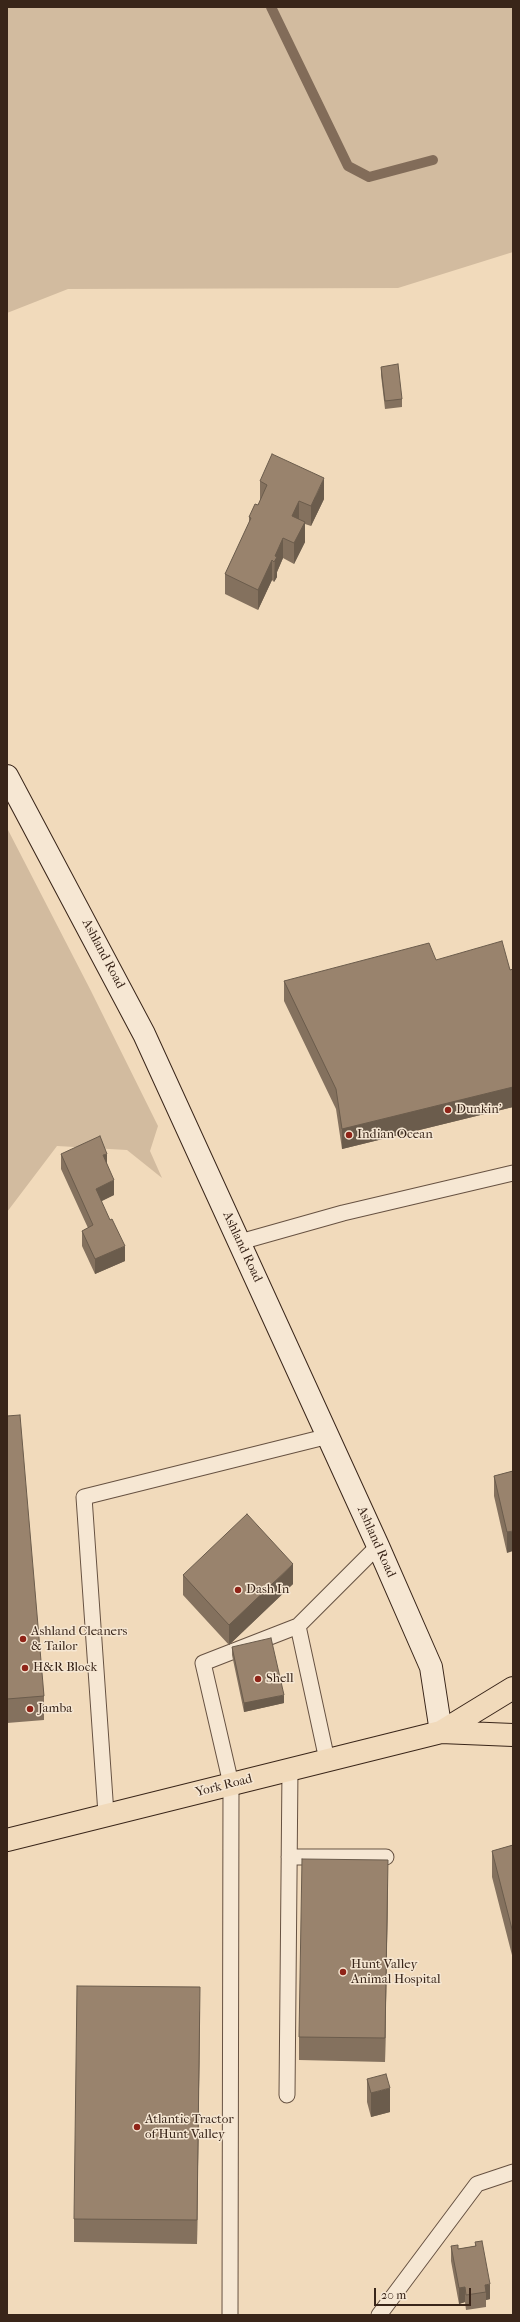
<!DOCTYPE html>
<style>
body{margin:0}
#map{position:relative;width:520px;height:2322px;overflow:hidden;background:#f1dabb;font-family:"IM FELL French Canon",serif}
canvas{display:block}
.frame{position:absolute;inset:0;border:8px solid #392519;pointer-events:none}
.scale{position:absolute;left:374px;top:2288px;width:97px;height:18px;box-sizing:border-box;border:2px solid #392519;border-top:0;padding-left:5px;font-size:12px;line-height:14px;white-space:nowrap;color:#392519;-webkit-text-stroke:3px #f6e7d3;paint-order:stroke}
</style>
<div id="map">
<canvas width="520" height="2322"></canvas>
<div class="frame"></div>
<div class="scale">20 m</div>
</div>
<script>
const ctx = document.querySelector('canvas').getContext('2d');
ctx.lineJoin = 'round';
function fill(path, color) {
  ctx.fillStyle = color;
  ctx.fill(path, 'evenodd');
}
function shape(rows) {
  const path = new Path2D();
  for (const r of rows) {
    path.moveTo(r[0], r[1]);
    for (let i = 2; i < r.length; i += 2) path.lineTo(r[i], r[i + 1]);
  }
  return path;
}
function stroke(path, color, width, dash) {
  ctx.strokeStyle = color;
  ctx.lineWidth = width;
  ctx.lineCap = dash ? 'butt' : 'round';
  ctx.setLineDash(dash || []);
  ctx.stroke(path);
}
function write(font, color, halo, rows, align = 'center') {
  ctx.font = font + ' "IM FELL French Canon",serif';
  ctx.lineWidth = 3;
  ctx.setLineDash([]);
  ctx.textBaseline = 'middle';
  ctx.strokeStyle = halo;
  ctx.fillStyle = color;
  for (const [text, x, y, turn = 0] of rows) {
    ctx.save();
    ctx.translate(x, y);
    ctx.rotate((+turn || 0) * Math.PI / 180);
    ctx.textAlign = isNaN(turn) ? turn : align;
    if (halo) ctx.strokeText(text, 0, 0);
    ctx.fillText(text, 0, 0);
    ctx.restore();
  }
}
fill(shape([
 [7,7,513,7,513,252,398,288,68,289,7,313],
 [7,828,91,991,158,1126,150,1151,162,1178,127,1150,57,1146,7,1212]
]), '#d2bb9f');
stroke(shape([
 [271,7,348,166,369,177,433,160]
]), '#826c59', 10);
const service = shape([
 [240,1242,343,1213,513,1173],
 [327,1760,298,1626,378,1546],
 [106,1814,84,1497,329,1436],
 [289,1857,386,1857],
 [287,2095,290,1769],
 [230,2315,231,1784,203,1663,298,1626],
 [379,2315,477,2184,513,2172]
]);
const secondary = shape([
 [7,776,144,1034,378,1546,431,1667,441,1732]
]);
const primary = shape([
 [441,1732,513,1688],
 [7,1840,441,1732,513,1735]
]);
stroke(service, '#675242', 17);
stroke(secondary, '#392519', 24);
stroke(primary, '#392519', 24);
stroke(service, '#f6e7d3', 15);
stroke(secondary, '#f6e7d3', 22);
stroke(primary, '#f1dabb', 22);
fill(shape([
 [381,367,402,399,402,407,385,409,381,375],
 [260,481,324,499,311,526,305,524,305,542,294,564,283,558,277,572,277,577,274,582,272,580,258,610,225,594,225,574,249,523,249,517,258,505,260,501],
 [436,960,510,970,513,969,513,1107,342,1149,336,1109,284,1001,284,981],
 [61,1154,107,1164,114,1195,101,1201,125,1261,95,1274,82,1246,82,1231,88,1228,61,1169],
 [7,1416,44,1696,44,1720,7,1723],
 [513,1471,507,1553,494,1496,494,1476],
 [183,1575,293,1584,229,1645,183,1595],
 [232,1647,284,1703,244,1712,232,1655],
 [513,1845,513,1959,492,1877,492,1851],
 [388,1884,385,2062,299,2060,299,2037],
 [200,2011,197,2244,74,2242,74,2219],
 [367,2079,390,2112,371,2117,367,2102],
 [475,2242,490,2299,486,2300,486,2307,466,2310,465,2302,459,2304,451,2261,451,2246,458,2249,475,2246]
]), '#84715e');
fill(shape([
 [324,478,324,499,311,526,311,506],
 [299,501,299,521,292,516],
 [305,522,305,542,294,564,294,543],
 [283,538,283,558,277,572,277,577,274,582,275,556],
 [272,560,272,580,258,610,258,590],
 [513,1087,513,1107,342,1149,342,1129],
 [107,1154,107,1169,103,1155],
 [114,1180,114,1195,96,1204,96,1189],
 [125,1246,125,1261,95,1274,95,1259],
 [513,1531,513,1551,507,1553,507,1532],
 [293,1564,293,1584,229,1645,229,1625],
 [284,1695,284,1703,244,1712,244,1703],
 [388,1860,388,1884,385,2062,385,2038],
 [200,1987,200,2011,197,2244,197,2220],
 [390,2088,390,2112,371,2117,371,2093],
 [490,2284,490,2299,486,2300,486,2292,485,2285],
 [465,2287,465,2302,459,2304,459,2288]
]), '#6b5c4c');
const building = shape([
 [398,364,402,399,385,401,381,367,398,364],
 [272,454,324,478,311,506,299,501,292,516,305,522,294,543,283,538,275,556,277,557,274,562,272,560,258,590,225,574,251,518,249,517,255,504,258,505,267,485,260,481,272,454],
 [502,941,510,970,513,969,513,1087,342,1129,336,1089,284,981,429,943,436,960,502,941],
 [100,1136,107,1154,103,1155,114,1180,96,1189,110,1220,112,1219,125,1246,95,1259,82,1231,93,1225,61,1154,100,1136],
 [20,1415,44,1696,7,1699,7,1416,20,1415],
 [513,1471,513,1531,507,1532,494,1476,513,1471],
 [247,1514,293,1564,229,1625,183,1575,247,1514],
 [271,1638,284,1695,244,1703,232,1647,271,1638],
 [513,1845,513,1933,492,1851,513,1845],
 [302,1859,388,1860,385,2038,299,2037,302,1859],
 [77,1986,200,1987,197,2220,74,2219,77,1986],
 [386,2074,390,2088,371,2093,367,2079,386,2074],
 [482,2241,490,2284,485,2285,486,2292,466,2295,465,2287,459,2288,451,2246,458,2245,458,2249,476,2246,475,2242,482,2241]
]);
fill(building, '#99836d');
stroke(building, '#6b5c4c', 1);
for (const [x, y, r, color] of [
 [448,1110,4,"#8f2418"],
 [349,1135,4,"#8f2418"],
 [238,1590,4,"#8f2418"],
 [23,1639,4,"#8f2418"],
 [25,1668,4,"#8f2418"],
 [258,1679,4,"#8f2418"],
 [30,1709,4,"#8f2418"],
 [343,1972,4,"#8f2418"],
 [137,2127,4,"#8f2418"]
]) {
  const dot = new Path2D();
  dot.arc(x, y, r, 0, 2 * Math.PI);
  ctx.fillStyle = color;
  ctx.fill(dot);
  stroke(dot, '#f6e7d3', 1.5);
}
write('13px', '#392519', '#f6e7d3', [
 ["Ashland Road",103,954,62],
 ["Ashland Road",242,1247,65],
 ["Ashland Road",376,1542,66],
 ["York Road",224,1786,-14]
]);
write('13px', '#392519', '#f6e7d3', [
 ["Dunkin'",456,1110],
 ["Indian Ocean",357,1135],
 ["Dash In",246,1590],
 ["Ashland Cleaners",31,1632],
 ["& Tailor",31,1647],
 ["H&R Block",33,1668],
 ["Shell",266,1679],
 ["Jamba",38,1709],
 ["Hunt Valley",351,1965],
 ["Animal Hospital",351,1980],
 ["Atlantic Tractor",145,2120],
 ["of Hunt Valley",145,2135]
], 'left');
</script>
